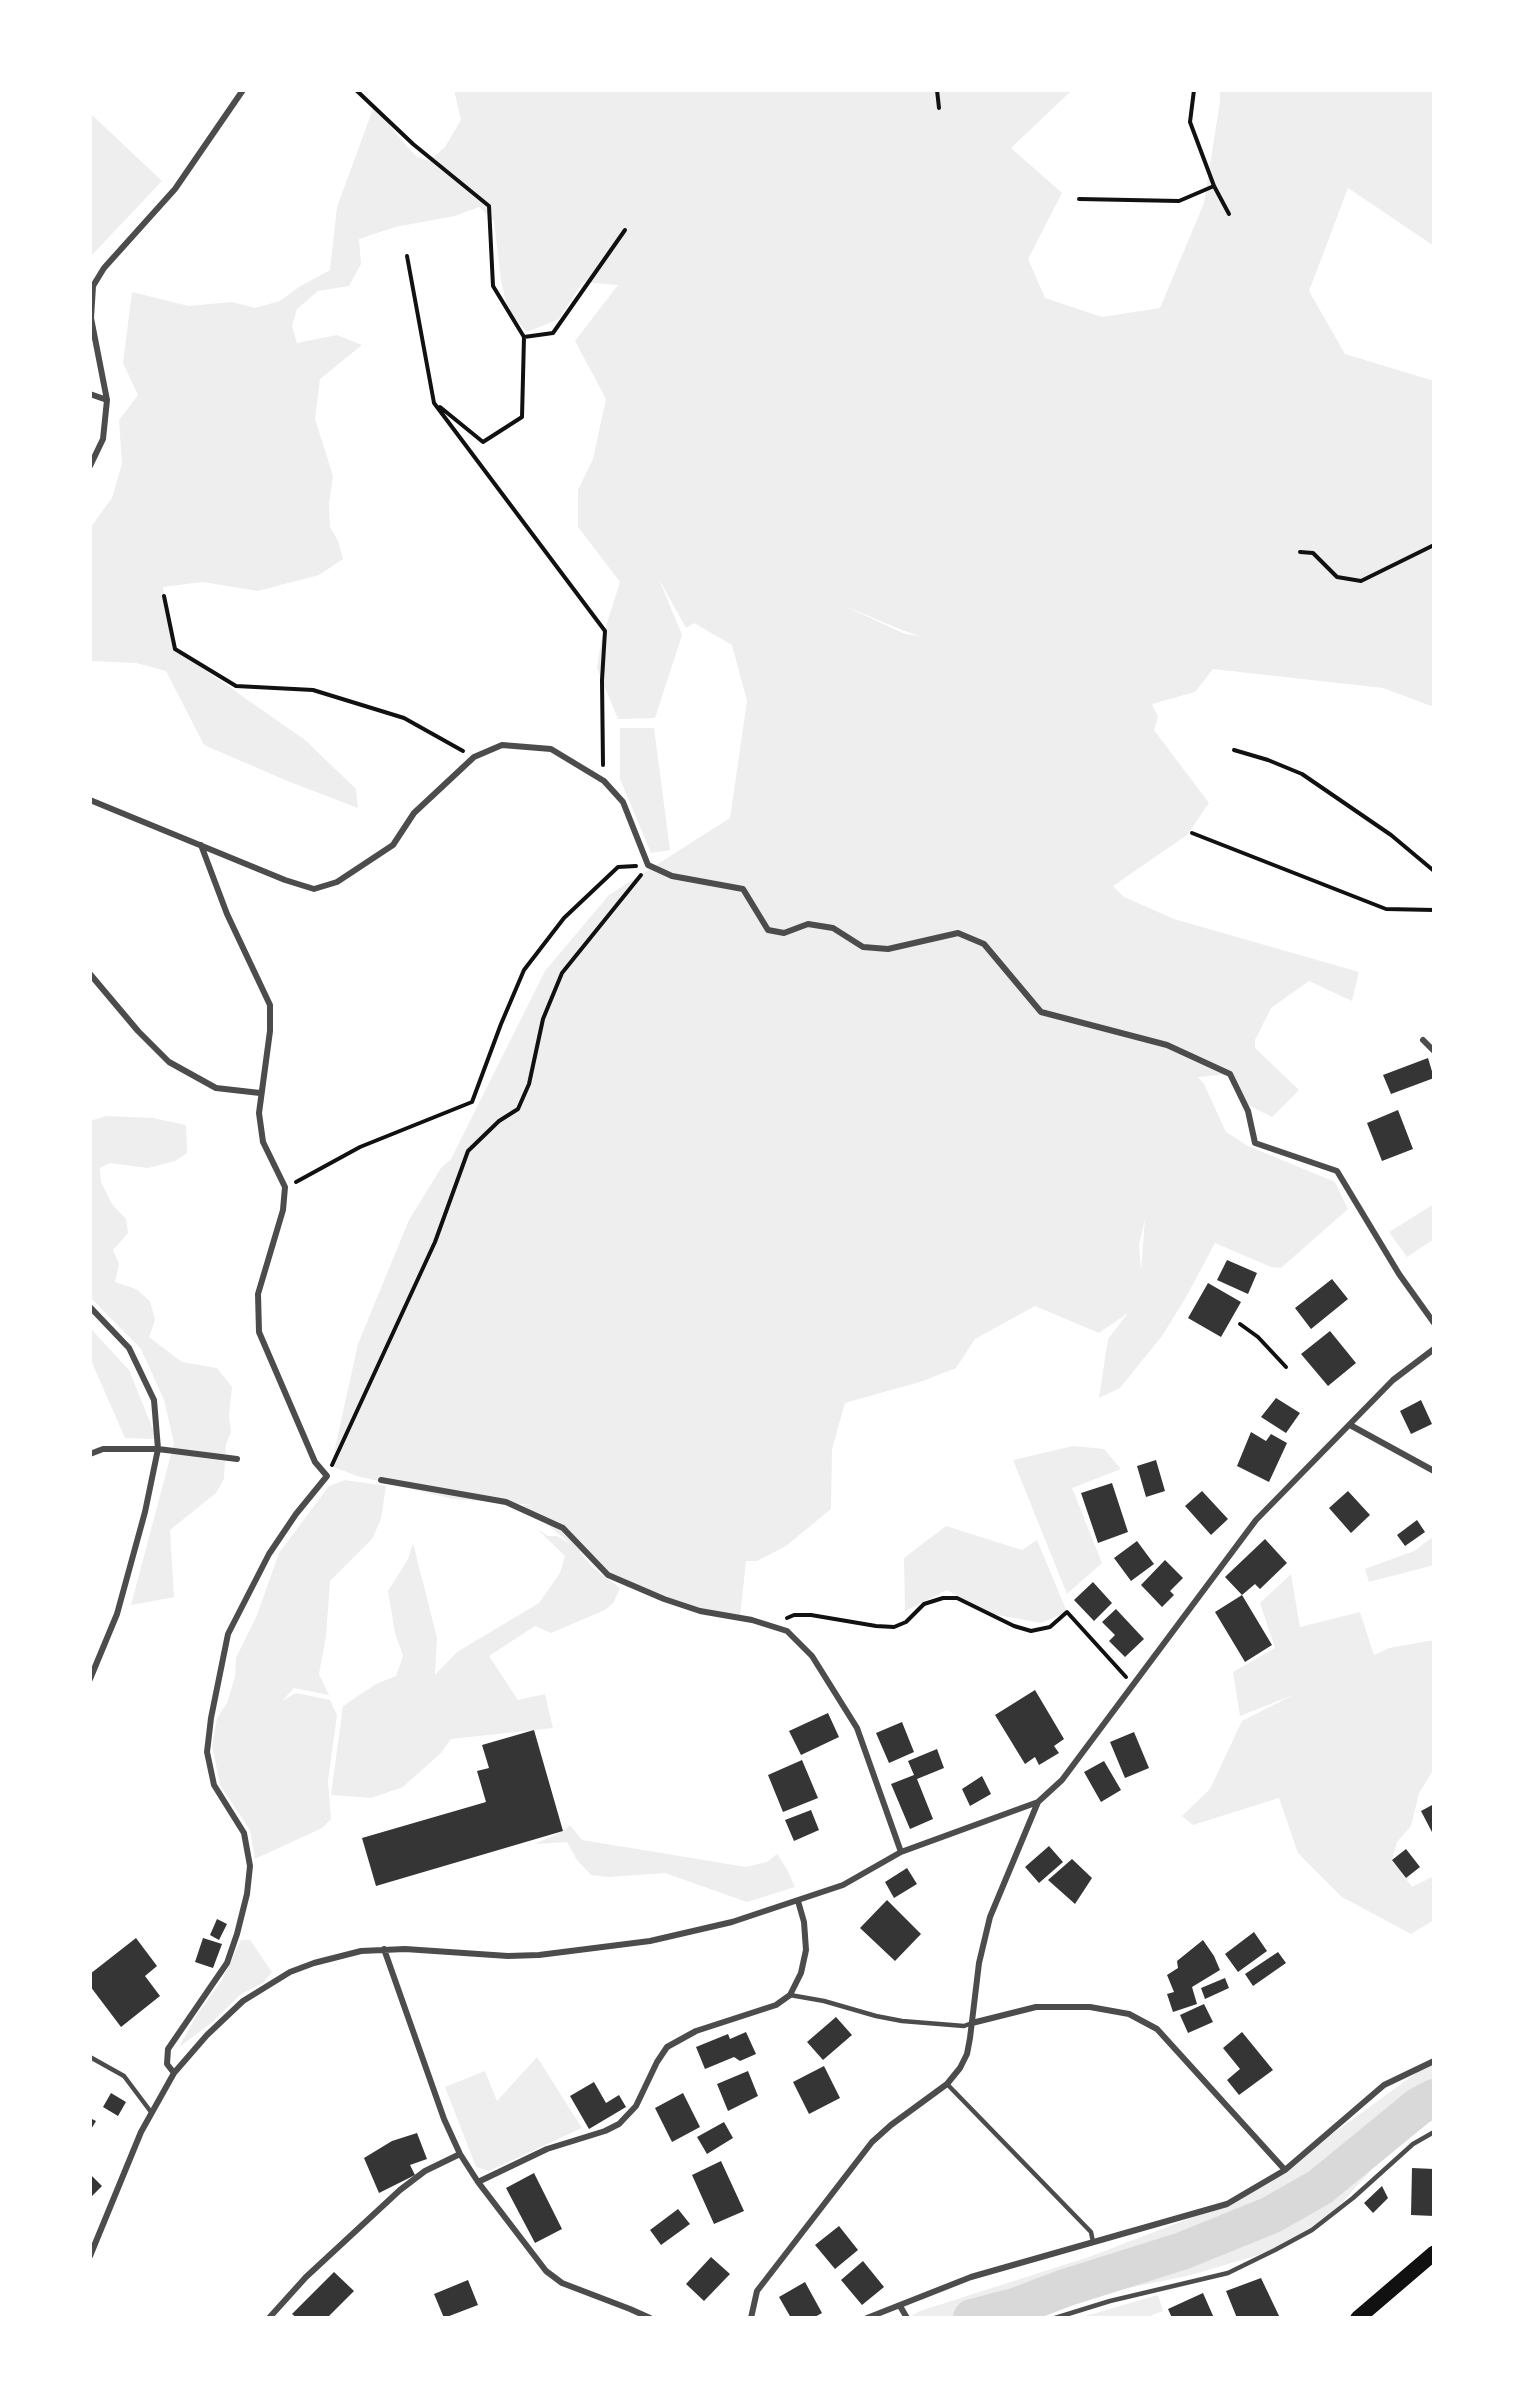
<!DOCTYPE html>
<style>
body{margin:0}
#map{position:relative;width:1524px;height:2408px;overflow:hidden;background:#fff;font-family:"Sofia Sans Condensed",sans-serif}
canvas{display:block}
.frame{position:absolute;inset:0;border:92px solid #fff;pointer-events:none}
</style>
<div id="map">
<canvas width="1524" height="2408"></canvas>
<div class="frame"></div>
</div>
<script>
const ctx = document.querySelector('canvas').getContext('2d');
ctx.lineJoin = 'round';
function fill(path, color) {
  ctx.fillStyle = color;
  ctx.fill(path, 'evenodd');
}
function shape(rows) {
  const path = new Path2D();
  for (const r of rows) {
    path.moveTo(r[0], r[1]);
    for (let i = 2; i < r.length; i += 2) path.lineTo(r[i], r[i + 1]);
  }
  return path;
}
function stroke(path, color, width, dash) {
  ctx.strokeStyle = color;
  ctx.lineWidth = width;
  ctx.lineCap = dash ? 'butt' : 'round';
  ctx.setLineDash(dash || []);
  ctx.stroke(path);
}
fill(shape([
 [454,90,1072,90,1011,148,1062,193,1028,259,1045,298,1102,317,1160,308,1204,203,1220,102,1220,90,1434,90,1434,246,1348,188,1309,291,1345,354,1434,381,1434,707,1383,688,1213,669,1195,692,1152,704,1158,717,1154,730,1209,803,1187,835,1113,886,1124,897,1174,919,1359,972,1352,1001,1309,981,1271,1008,1255,1040,1255,1048,1299,1090,1272,1117,1244,1103,1230,1074,1198,1077,1204,1084,1226,1132,1248,1146,1335,1182,1348,1209,1281,1268,1271,1267,1215,1243,1185,1299,1162,1336,1120,1388,1099,1398,1108,1339,1128,1313,1099,1333,1035,1306,975,1339,956,1368,923,1381,845,1403,832,1449,831,1509,786,1546,757,1561,746,1561,740,1618,697,1608,606,1573,579,1551,593,1568,620,1588,614,1602,605,1610,551,1633,535,1626,489,1656,518,1700,545,1694,553,1728,451,1739,441,1753,403,1787,371,1798,331,1795,343,1706,376,1684,396,1676,403,1656,395,1633,388,1591,408,1559,413,1543,437,1638,435,1675,457,1652,539,1603,560,1573,565,1556,537,1529,548,1536,557,1536,571,1544,523,1505,534,1505,453,1499,357,1476,331,1466,358,1344,409,1220,441,1168,451,1159,545,971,609,895,730,818,747,701,732,645,694,623,686,628,659,579,682,635,655,718,618,719,597,668,601,642,620,582,578,527,578,490,593,459,606,399,575,341,618,285,583,282,559,319,527,332,508,311,501,280,494,221,479,207,455,216,395,227,359,239,361,264,349,286,318,291,297,309,292,326,297,343,337,335,362,345,320,379,315,419,333,476,329,504,330,527,338,541,343,559,319,575,258,591,202,582,163,587,175,649,305,740,356,789,358,808,290,782,204,745,166,671,136,663,90,661,90,528,112,498,122,464,119,420,138,395,123,363,132,292,189,306,232,302,255,308,280,301,299,287,330,270,337,207,374,106,409,149,417,157,429,161,445,147,461,120],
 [840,604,897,628,921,637,903,633],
 [1145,1219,1141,1271,1139,1245],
 [90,113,162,181,90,257],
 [620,728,654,728,670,850,651,853,620,779],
 [106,1116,153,1118,186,1125,187,1153,175,1161,148,1168,110,1163,100,1168,101,1182,112,1204,126,1219,128,1233,113,1250,119,1264,115,1282,136,1289,150,1301,155,1320,149,1337,182,1362,217,1368,232,1387,229,1416,231,1432,226,1444,224,1479,216,1493,170,1530,174,1597,131,1605,174,1443,164,1400,141,1349,90,1297,90,1121],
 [1434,1204,1434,1239,1407,1257,1389,1232],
 [90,1328,129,1370,157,1439,125,1438,90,1358],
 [1073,1446,1104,1449,1121,1469,1072,1488,1102,1563,1067,1594,1013,1460],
 [345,1480,386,1486,381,1519,372,1539,330,1581,326,1637,319,1674,329,1695,294,1688,282,1701,296,1693,330,1700,337,1715,328,1781,331,1819,322,1828,255,1859,250,1830,220,1785,212,1745,217,1718,227,1703,235,1677,236,1658,257,1615,279,1553,329,1486],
 [946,1526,1022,1550,1037,1540,1067,1612,1041,1623,987,1613,947,1590,905,1611,904,1558],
 [1434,1536,1434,1565,1369,1582,1365,1569,1414,1551],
 [1291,1574,1300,1627,1360,1612,1374,1655,1389,1648,1434,1640,1434,1769,1419,1793,1411,1826,1397,1842,1392,1860,1412,1887,1434,1876,1434,1920,1411,1934,1342,1897,1298,1853,1279,1798,1193,1825,1182,1816,1210,1789,1242,1721,1293,1695,1240,1716,1233,1672,1275,1648,1260,1603],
 [570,1825,582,1840,746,1867,767,1862,777,1854,787,1869,795,1887,747,1902,665,1873,609,1877,591,1875,577,1860,567,1842,535,1844,563,1831],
 [241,1940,250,1940,272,1972,263,1983,241,1994,210,2024,179,2047,198,2013,222,1980],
 [537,2057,582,2128,489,2171,476,2167,445,2087,485,2071,497,2101],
 [1434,2060,1434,2117,1372,2169,1330,2216,1275,2250,1191,2275,1105,2293,1030,2318,907,2318,920,2311,1089,2257,1227,2204,1298,2159],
 [1158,2295,1163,2311,1152,2315,1152,2318,1079,2318]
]), '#eee');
stroke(shape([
 [972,2318,1015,2307,1065,2288,1182,2251,1271,2215,1320,2187,1419,2106,1434,2098]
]), '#d9d9d9', 38);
fill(shape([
 [1428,1058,1434,1078,1391,1094,1383,1075],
 [1398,1110,1413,1149,1382,1161,1367,1123],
 [1227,1260,1257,1273,1248,1294,1217,1280],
 [1332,1279,1348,1299,1311,1329,1295,1308],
 [1208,1283,1241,1302,1221,1337,1188,1318],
 [1330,1331,1356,1363,1328,1386,1301,1354],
 [1276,1398,1300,1413,1286,1433,1261,1417],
 [1421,1400,1432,1424,1411,1434,1400,1411],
 [1251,1432,1266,1441,1271,1434,1287,1443,1269,1482,1237,1466],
 [1156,1460,1165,1491,1146,1497,1137,1466],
 [1112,1483,1128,1532,1098,1543,1081,1493],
 [1202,1491,1228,1519,1211,1535,1185,1506],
 [1348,1491,1370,1515,1351,1533,1329,1508],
 [1417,1520,1425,1532,1405,1546,1397,1535],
 [1265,1539,1287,1563,1260,1589,1255,1584,1242,1595,1225,1577],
 [1137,1541,1154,1564,1131,1581,1114,1558],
 [1165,1560,1183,1578,1170,1591,1174,1595,1162,1607,1141,1585],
 [1093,1582,1112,1603,1094,1621,1074,1600],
 [1242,1595,1272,1645,1245,1662,1215,1612],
 [1116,1609,1144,1639,1125,1657,1109,1641,1115,1635,1102,1622],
 [1035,1690,1064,1739,1054,1746,1059,1753,1039,1765,1035,1757,1025,1764,995,1715],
 [828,1713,839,1737,801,1755,789,1731],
 [902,1722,914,1752,889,1763,876,1733],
 [534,1730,563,1831,376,1886,362,1838,486,1802,477,1771,489,1768,482,1745],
 [1134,1732,1149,1768,1125,1778,1110,1742],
 [937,1749,944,1768,917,1779,933,1819,910,1829,891,1784,914,1775,908,1761],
 [802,1760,818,1798,783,1812,768,1775],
 [1104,1761,1121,1790,1101,1802,1084,1772],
 [982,1776,991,1794,970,1806,962,1789],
 [1434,1804,1434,1836,1421,1811],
 [811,1810,819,1830,794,1841,785,1820],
 [1049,1846,1063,1862,1039,1883,1025,1867],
 [1406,1849,1420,1867,1406,1878,1392,1860],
 [1072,1859,1092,1878,1075,1904,1048,1880],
 [907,1868,917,1884,894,1898,885,1882],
 [887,1900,921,1934,895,1961,860,1928],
 [217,1919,227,1924,219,1940,210,1935],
 [1254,1932,1267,1951,1238,1972,1225,1954],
 [136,1938,157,1966,145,1976,160,1996,121,2027,90,1986,90,1974],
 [203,1938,222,1944,213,1968,195,1962],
 [1203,1940,1214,1956,1220,1970,1192,1987,1197,2004,1173,2012,1167,1994,1174,1992,1167,1975,1178,1968,1177,1961],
 [1278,1952,1286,1963,1253,1986,1245,1974],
 [1225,1978,1229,1988,1205,1999,1201,1988],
 [1204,2004,1213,2022,1188,2033,1180,2015],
 [836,2017,852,2035,823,2060,807,2042],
 [746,2032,756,2054,740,2061,734,2057,705,2069,696,2047,728,2034,730,2039],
 [1242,2032,1273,2070,1239,2095,1227,2080,1240,2069,1223,2048],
 [824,2066,840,2098,809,2114,793,2082],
 [748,2071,758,2096,728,2111,717,2084],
 [594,2082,606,2103,619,2095,626,2107,589,2129,570,2096],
 [111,2093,126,2102,118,2116,103,2107],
 [683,2093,700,2127,672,2142,655,2108],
 [90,2118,96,2121,90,2131],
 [724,2122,733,2138,707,2154,697,2137],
 [417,2133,427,2159,410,2165,415,2175,379,2193,364,2158,392,2141],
 [721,2161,744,2211,714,2224,692,2175],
 [1412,2168,1434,2169,1434,2216,1411,2215],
 [534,2173,562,2229,535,2243,506,2188],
 [90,2174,102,2186,90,2198],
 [1382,2186,1388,2198,1373,2213,1364,2203],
 [678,2209,690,2224,661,2245,650,2230],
 [839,2226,858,2250,835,2269,815,2245],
 [711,2257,730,2274,704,2301,686,2284],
 [863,2261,884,2287,862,2305,841,2280],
 [334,2272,354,2291,327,2318,297,2318,292,2314],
 [1261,2278,1280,2318,1237,2318,1226,2291],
 [468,2280,478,2305,444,2318,434,2294],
 [805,2282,822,2313,813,2318,791,2318,779,2297],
 [1203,2293,1214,2318,1172,2318,1168,2309]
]), '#353535');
stroke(shape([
 [356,90,413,144,489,206,493,286,524,337,553,333,625,230],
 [937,90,939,108],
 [1194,90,1190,122,1214,186,1229,214],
 [1079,199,1179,201,1214,186],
 [407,256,434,403,605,631,602,680,603,765],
 [440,407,483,442,522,417,524,337],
 [1300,552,1313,553,1337,577,1361,581,1434,545],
 [164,596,175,649,236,686,313,690,404,718,463,751],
 [1234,750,1268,760,1302,774,1391,835,1434,871],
 [1192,833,1386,909,1434,910],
 [296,1182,360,1147,472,1102,501,1024,524,970,564,918,618,867,636,866],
 [1240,1324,1258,1337,1286,1367],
 [332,1465,435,1242,468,1151,499,1121,518,1109,529,1084,543,1019,562,973,641,875],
 [787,1618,794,1615,811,1615,876,1626,894,1627,906,1622,924,1604,943,1598,957,1598,1014,1626,1031,1631,1050,1627,1067,1612,1126,1677]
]), '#111', 4);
stroke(shape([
 [790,1995,824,2001,876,2016,902,2021,964,2026,972,2023],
 [90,2057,124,2076,151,2112],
 [947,2084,1091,2232,1093,2242],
 [1055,2318,1110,2301,1228,2273,1275,2250,1312,2230,1353,2198,1413,2144,1434,2132]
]), '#4c4c4c', 4.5);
stroke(shape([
 [90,394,107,400],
 [90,466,103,439,107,400,91,318,93,286,104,268,175,189,243,90],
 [90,800,285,880,314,889,337,882,393,845,414,813,474,757,502,745,551,749,604,781,623,802,648,865,672,876,743,889,768,930,784,933,808,924,833,928,863,947,888,949,958,933,984,944,1041,1012,1167,1045,1230,1074,1248,1111,1255,1143,1337,1171,1399,1274,1434,1323],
 [90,974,138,1031,169,1062,216,1088,260,1093],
 [1423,1040,1434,1051],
 [90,1307,129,1348,154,1400,158,1449,145,1512,117,1614,90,1679],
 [1350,1425,1434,1471],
 [90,1454,103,1449,158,1449,237,1459],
 [381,1480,506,1502,563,1528,608,1575,664,1599,700,1611,752,1620,787,1631,812,1656,857,1728,901,1852],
 [384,1949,444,2119,460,2154,478,2182,546,2271,562,2283,630,2309,650,2318],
 [972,2023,1036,2007,1090,2007,1129,2014,1157,2029,1285,2170,1384,2085,1434,2061],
 [174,2073,167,2064,168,2049,227,1963,237,1934,247,1894,250,1866,244,1833,214,1785,207,1752,211,1718,228,1634,269,1554,296,1514,327,1476,315,1462,259,1332,258,1294,283,1210,285,1187,263,1142,259,1113,270,1031,270,1005,227,914,201,845],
 [478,2182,547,2149,605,2131,619,2124,636,2106,657,2062,667,2047,696,2031,776,2005,790,1995,801,1973,806,1950,804,1922,798,1901],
 [90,2256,141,2132,174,2073,207,2035,243,2001,290,1972,314,1963,361,1951,405,1949,508,1956,539,1955,650,1941,732,1922,843,1885,901,1852,1038,1802,1062,1780,1256,1520,1393,1380,1434,1349],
 [900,2306,907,2318],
 [269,2318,306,2277,400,2190,425,2171,460,2154],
 [751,2318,757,2291,872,2142,891,2125,947,2084,960,2068,967,2054,970,2038,979,1963,990,1917,1038,1802],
 [867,2318,971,2277,1227,2204,1285,2170]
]), '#4c4c4c', 6);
stroke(shape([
 [1358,2318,1434,2253]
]), '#111', 15);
</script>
